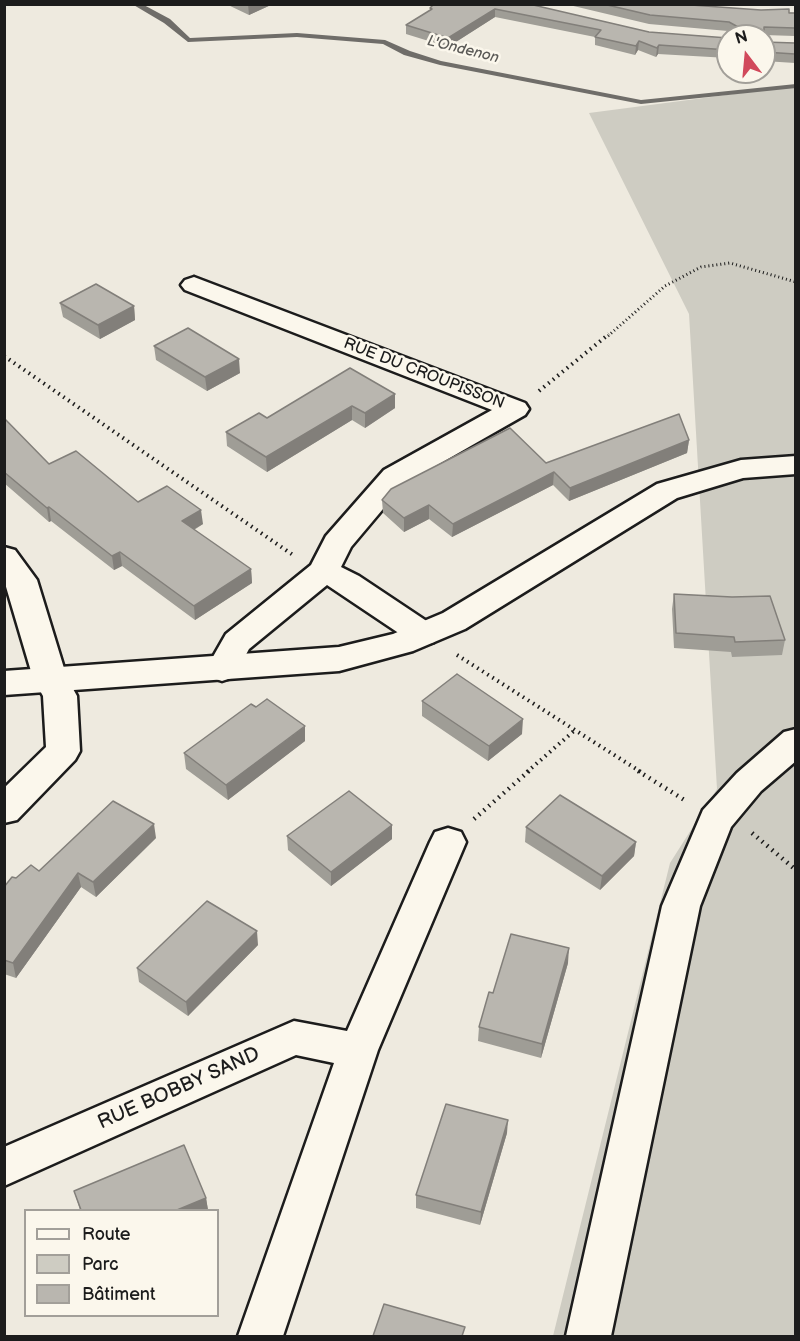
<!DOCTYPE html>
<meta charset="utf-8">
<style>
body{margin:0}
#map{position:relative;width:800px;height:1341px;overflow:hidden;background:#eeeadf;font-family:"Balsamiq Sans",sans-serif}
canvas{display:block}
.frame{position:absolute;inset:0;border:6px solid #1c1c1c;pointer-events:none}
.legend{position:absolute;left:24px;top:1209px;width:195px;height:108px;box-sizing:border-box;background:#fbf7ec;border:2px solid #a29f99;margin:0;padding:8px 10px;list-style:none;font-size:18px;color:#1c1c1c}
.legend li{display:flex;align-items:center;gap:12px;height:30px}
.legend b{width:30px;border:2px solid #a29f99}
.north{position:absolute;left:716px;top:24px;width:60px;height:60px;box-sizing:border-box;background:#fbf7ec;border:2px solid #a29f99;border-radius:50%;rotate:344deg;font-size:16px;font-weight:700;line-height:24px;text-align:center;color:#1c1c1c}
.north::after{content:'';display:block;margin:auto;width:21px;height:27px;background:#d1495b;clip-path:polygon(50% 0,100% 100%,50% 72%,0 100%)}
</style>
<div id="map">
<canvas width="800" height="1341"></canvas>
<div class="frame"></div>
<ul class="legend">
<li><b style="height:8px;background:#fbf7ec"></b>Route</li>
<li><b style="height:16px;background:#ceccc2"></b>Parc</li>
<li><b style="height:16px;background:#b9b6af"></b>Bâtiment</li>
</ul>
<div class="north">N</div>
</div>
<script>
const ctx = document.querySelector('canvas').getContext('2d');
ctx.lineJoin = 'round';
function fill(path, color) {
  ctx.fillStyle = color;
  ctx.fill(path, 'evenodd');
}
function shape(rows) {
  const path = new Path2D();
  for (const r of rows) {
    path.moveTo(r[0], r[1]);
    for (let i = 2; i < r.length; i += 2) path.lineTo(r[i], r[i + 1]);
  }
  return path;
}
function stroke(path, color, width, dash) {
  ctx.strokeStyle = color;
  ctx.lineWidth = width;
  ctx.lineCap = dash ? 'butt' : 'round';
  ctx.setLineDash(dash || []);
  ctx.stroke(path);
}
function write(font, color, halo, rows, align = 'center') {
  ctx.font = font + ' "Balsamiq Sans",sans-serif';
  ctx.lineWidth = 5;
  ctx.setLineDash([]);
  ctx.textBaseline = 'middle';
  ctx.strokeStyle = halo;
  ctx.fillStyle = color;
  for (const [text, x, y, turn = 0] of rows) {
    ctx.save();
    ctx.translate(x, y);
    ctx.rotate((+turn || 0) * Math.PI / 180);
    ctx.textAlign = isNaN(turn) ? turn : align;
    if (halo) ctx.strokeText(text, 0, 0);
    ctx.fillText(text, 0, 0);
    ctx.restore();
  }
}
fill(shape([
 [795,86,795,1336,553,1336,670,863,717,789,689,314,589,113]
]), '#ceccc2');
fill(shape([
 [132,4,142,4,170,19,190,38,297,33,385,40,410,51,441,61,641,100,796,84,796,88,641,104,440,65,404,55,383,44,297,37,188,42,164,23,132,4]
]), '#6f6d69');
const street = shape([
 [194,277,525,403,529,409,525,415,404,484,351,547,341,567,359,576,434,626,439,634,434,642,423,645,412,642,327,585,249,649,234,677,222,681,210,677,206,669,226,634,311,565,326,536,384,470,492,410,185,290,181,285,185,280,194,277],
 [4,547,15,550,37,580,67,678,77,696,80,751,75,760,17,820,4,823,4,788,46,747,43,696,33,678,4,580,4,547],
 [448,828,461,832,466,842,378,1050,283,1336,238,1336,334,1063,296,1055,4,1186,4,1147,294,1021,347,1031,430,842,435,832,448,828]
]);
const secondary = shape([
 [796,456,796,474,743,478,677,498,465,629,413,651,339,671,4,695,4,671,339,647,393,634,443,613,657,484,741,460,796,456],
 [796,729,796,761,761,791,731,827,700,906,611,1336,566,1336,662,906,703,810,737,773,784,732,796,729]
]);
stroke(street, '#1c1c1c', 5);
stroke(secondary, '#1c1c1c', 5);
stroke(shape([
 [608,336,665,286,701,267,730,263,796,282]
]), '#1c1c1c', 3, [1, 3]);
stroke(shape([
 [4,356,293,555],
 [539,391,609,334],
 [457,655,641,772],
 [527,772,575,730]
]), '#1c1c1c', 4, [1.5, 4.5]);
stroke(shape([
 [638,771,686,801],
 [474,819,529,771],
 [752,833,796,870]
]), '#1c1c1c', 4.5, [1.5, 5]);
fill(street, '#fbf7ec');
fill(secondary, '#fbf7ec');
fill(shape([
 [226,4,273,4,249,15],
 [529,4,649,32,728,38,728,58,658,54,656,57,638,50,635,55,595,45,595,37,495,17,448,47,406,34,406,25,430,10,430,8],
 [565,4,677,4,795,13,795,36,764,35,731,32,728,31,649,24],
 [764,42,795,43,795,63,764,61],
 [60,303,134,306,135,320,100,339,63,317],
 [154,346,240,373,207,391,156,360],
 [395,394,395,408,365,428,352,420,267,472,227,446,226,432,267,418],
 [4,418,49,464,138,502,203,524,194,530,251,569,252,583,195,620,122,566,114,570,51,521,49,522,4,483],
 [689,440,687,453,569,501,553,485,452,537,429,519,404,532,383,513,382,500,546,463],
 [674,594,785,640,782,655,732,657,731,652,674,648,672,609],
 [422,701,522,734,488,761,422,716],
 [305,741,228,800,186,769,184,753],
 [392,825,392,839,331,886,288,850,287,836],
 [526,827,636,842,634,856,600,890,525,842],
 [156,838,96,897,81,887,16,978,4,974,4,887,16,878,39,871],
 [258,945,188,1016,139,982,137,968],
 [568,963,541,1058,478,1041,479,1027,493,993],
 [507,1133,480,1225,416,1208,416,1195],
 [74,1191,206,1198,208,1210,80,1210]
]), '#9f9d96');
fill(shape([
 [248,4,273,4,249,15],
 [495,9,495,17,448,47,448,38],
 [639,41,638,50,635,55,636,46],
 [659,45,658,54,656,57,657,48],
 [134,306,135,320,100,339,98,325],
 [239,359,240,373,207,391,205,377],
 [395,394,395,408,365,428,365,413],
 [352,406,352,420,267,472,266,457],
 [689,440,687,453,569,501,570,488],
 [554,472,553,485,452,537,453,524],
 [429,505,429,519,404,532,404,518],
 [49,507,51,521,49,522,47,508],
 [201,510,203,524,184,535,182,521],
 [120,552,122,566,114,570,112,556],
 [251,569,252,583,195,620,194,606],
 [523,719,522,734,488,761,489,746],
 [305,726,305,741,228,800,226,785],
 [154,824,156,838,96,897,93,882],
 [392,825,392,839,331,886,331,872],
 [636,842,634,856,600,890,602,876],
 [78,873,81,887,16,978,13,963],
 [257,931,258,945,188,1016,186,1002],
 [569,948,568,963,541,1058,542,1044],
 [508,1120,507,1133,480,1225,481,1212],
 [206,1198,208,1210,177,1210]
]), '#827f7a');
const building = shape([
 [434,4,529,4,649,32,728,38,728,50,659,45,657,48,639,41,636,46,595,37,601,30,495,9,448,38,406,25,432,9,430,8,434,4],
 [603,4,677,4,761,10,789,9,789,13,795,13,795,28,764,27,764,36,731,36,731,30,740,28,729,22,650,15,603,4],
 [764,42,795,43,795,54,764,52,764,42],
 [96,284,134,306,98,325,60,303,96,284],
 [188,328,239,359,205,377,154,346,188,328],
 [350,368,395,394,365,413,352,406,266,457,226,432,259,413,267,418,350,368],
 [679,414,689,440,570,488,554,472,453,524,429,505,404,518,382,500,391,489,510,428,546,463,679,414],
 [4,418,49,464,76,451,138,502,167,486,201,510,182,521,251,569,194,606,120,552,112,556,49,507,47,508,4,472,4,418],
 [674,594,732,597,770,596,785,640,735,642,734,637,676,633,674,594],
 [457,674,523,719,489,746,422,701,457,674],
 [267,699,305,726,226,785,184,753,251,704,256,707,267,699],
 [349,791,392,825,331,872,287,836,349,791],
 [560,795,636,842,602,876,526,827,560,795],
 [113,801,154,824,93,882,78,873,13,963,4,960,4,887,12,877,16,878,31,865,39,871,113,801],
 [207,901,257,931,186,1002,137,968,207,901],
 [511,934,569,948,542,1044,479,1027,489,992,493,993,511,934],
 [446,1104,508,1120,481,1212,416,1195,446,1104],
 [184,1145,206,1198,177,1210,81,1210,74,1191,184,1145],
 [384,1304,465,1327,462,1336,373,1336,384,1304]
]);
fill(building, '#b9b6af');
stroke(building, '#827f7a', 1.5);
write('italic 15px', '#5a5956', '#fbf7ec', [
 ["L'Ondenon",463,50,14]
]);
write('16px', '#1c1c1c', '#fbf7ec', [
 ["RUE DU CROUPISSON",424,374,21]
]);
write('20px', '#1c1c1c', '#fbf7ec', [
 ["RUE BOBBY SAND",179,1089,-24]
]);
</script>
